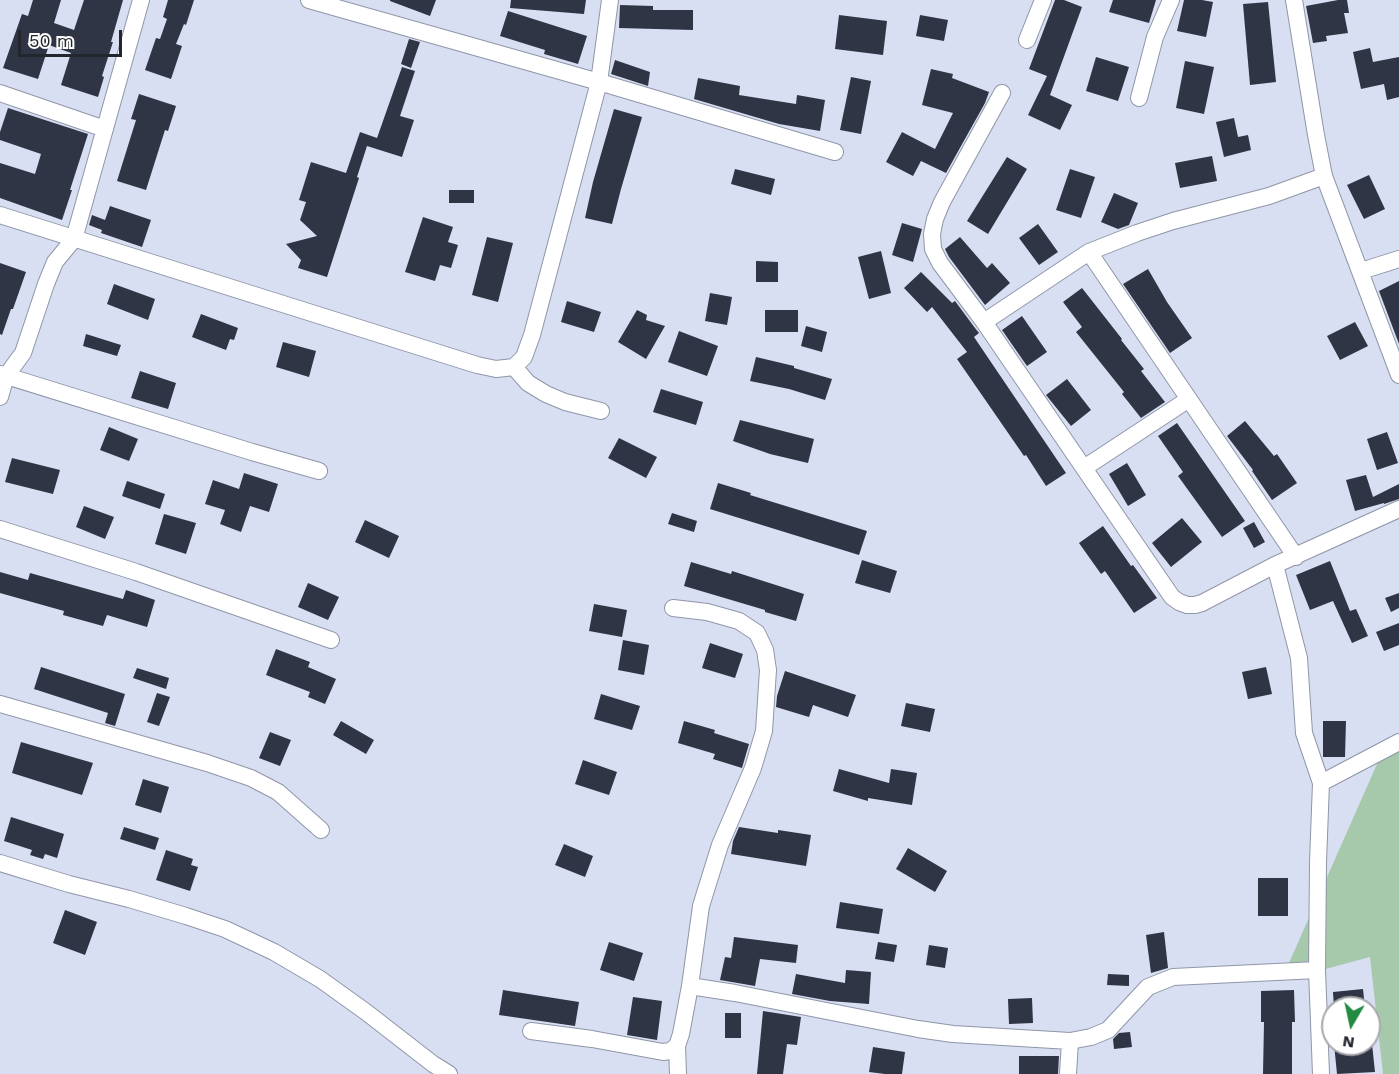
<!DOCTYPE html>
<style>
body{margin:0}
#map{position:relative;width:1399px;height:1074px;overflow:hidden;background:#d8dff3;font-family:"Work Sans",sans-serif}
canvas{display:block}
.north{position:absolute;left:1321px;top:996px;width:60px;height:60px;box-sizing:border-box;background:#fff;border:2px solid #a7a8ab;border-radius:50%;rotate:189deg;font-size:16px;font-weight:700;line-height:24px;text-align:center;color:#23262d}
.north::after{content:'';display:block;margin:auto;width:21px;height:27px;background:#228a41;clip-path:polygon(50% 0,100% 100%,50% 72%,0 100%)}
.scale{position:absolute;left:18px;top:30px;width:104px;height:27px;box-sizing:border-box;border:3px solid #23262d;border-top:0;padding-left:8px;font-size:18px;line-height:21px;white-space:nowrap;color:#23262d;-webkit-text-stroke:4px #fff;paint-order:stroke}
</style>
<div id="map">
<canvas width="1399" height="1074"></canvas>
<div class="north">N</div>
<div class="scale">50 m</div>
</div>
<script>
const ctx = document.querySelector('canvas').getContext('2d');
ctx.lineJoin = 'round';
function fill(path, color) {
  ctx.fillStyle = color;
  ctx.fill(path, 'evenodd');
}
function shape(rows) {
  const path = new Path2D();
  for (const r of rows) {
    path.moveTo(r[0], r[1]);
    for (let i = 2; i < r.length; i += 2) path.lineTo(r[i], r[i + 1]);
  }
  return path;
}
function stroke(path, color, width, dash) {
  ctx.strokeStyle = color;
  ctx.lineWidth = width;
  ctx.lineCap = dash ? 'butt' : 'round';
  ctx.setLineDash(dash || []);
  ctx.stroke(path);
}
fill(shape([
 [1399,739,1399,1074,1383,1074,1370,957,1281,981,1385,746]
]), '#a7c9ab');
fill(shape([
 [33,0,61,0,54,23,74,30,84,0,123,0,111,42,113,42,102,76,104,77,98,97,61,85,71,53,49,45,38,79,3,68,22,14,28,16],
 [168,0,194,0,186,25,184,24,176,44,182,46,171,79,145,70,156,38,160,39,167,19,163,17],
 [390,0,436,0,430,16,390,1],
 [511,0,586,0,584,14,510,8],
 [1055,0,1064,0,1082,7,1050,95,1072,105,1060,130,1028,115,1047,76,1029,69],
 [1113,0,1156,0,1149,23,1109,12],
 [1184,0,1202,0,1213,2,1206,37,1177,31],
 [1338,0,1347,0,1349,13,1344,13,1348,33,1326,36,1327,41,1313,43,1306,6],
 [1268,2,1276,82,1250,85,1243,4],
 [620,5,653,6,653,10,693,10,693,30,619,28],
 [508,11,587,36,578,64,544,54,545,50,500,36],
 [839,15,887,21,883,55,835,49],
 [920,15,948,20,944,41,916,36],
 [409,39,420,42,411,68,401,64],
 [1370,48,1373,62,1399,57,1399,97,1387,100,1384,84,1361,89,1353,52],
 [1096,57,1129,67,1118,101,1086,91],
 [615,60,650,72,648,86,611,74],
 [1185,61,1214,67,1204,114,1176,108],
 [402,67,415,71,400,116,414,120,402,157,367,146,357,177,359,178,327,277,298,268,301,260,286,244,317,236,300,220,306,202,299,200,311,162,346,173,360,132,377,138],
 [931,69,953,74,952,78,989,92,985,103,946,173,921,161,913,176,886,162,902,132,935,149,953,113,922,105],
 [851,77,871,81,861,134,840,130],
 [698,78,740,86,739,95,796,104,797,95,825,100,820,131,779,124,694,99],
 [139,94,176,106,168,131,165,130,146,190,117,181,136,120,131,119],
 [8,108,88,134,70,190,72,190,62,220,0,198,0,163,35,174,41,154,0,140,0,132],
 [614,109,642,117,621,189,612,224,585,218,593,182],
 [1234,118,1238,137,1248,135,1251,150,1224,157,1216,122],
 [1212,156,1217,181,1180,188,1175,163],
 [1007,157,1027,169,988,234,967,221],
 [735,169,775,179,771,195,731,184],
 [1070,169,1095,177,1081,218,1056,210],
 [1369,175,1385,209,1364,219,1347,185],
 [449,190,474,190,474,203,449,203],
 [1114,193,1138,203,1129,225,1118,229,1101,222],
 [110,206,151,220,142,247,101,233,102,230,89,225,92,215,105,220],
 [423,217,453,227,448,242,458,245,451,268,440,265,435,281,405,272],
 [902,223,922,229,913,262,892,255],
 [1038,224,1058,252,1039,265,1019,238],
 [487,237,513,243,498,302,472,295],
 [960,237,987,268,992,263,1010,283,985,305,949,257,945,249],
 [881,251,891,293,869,299,858,257],
 [756,261,778,262,778,282,756,282],
 [0,263,26,272,13,309,11,309,2,335,0,334],
 [1148,269,1167,302,1192,338,1170,353,1123,284],
 [921,272,952,303,955,301,975,328,979,333,974,337,1066,473,1046,486,1026,455,1024,456,957,359,967,352,932,307,927,312,904,288],
 [1399,281,1399,344,1379,291],
 [114,284,155,299,148,320,107,304],
 [1082,288,1122,339,1121,340,1144,369,1141,371,1165,402,1141,418,1122,394,1124,392,1076,332,1082,327,1063,302],
 [710,293,732,297,727,325,705,321],
 [567,301,601,312,594,332,561,322],
 [637,310,647,315,646,320,665,326,646,359,618,342],
 [765,310,798,310,798,332,765,332],
 [201,314,238,328,234,340,230,339,226,350,192,337],
 [1022,316,1047,352,1027,366,1002,330],
 [1355,322,1368,346,1340,360,1327,336],
 [806,326,827,332,822,352,801,346],
 [679,331,718,346,707,376,668,362],
 [86,334,121,345,117,356,83,346],
 [283,342,316,351,309,377,276,367],
 [756,357,794,366,794,368,832,379,825,400,789,389,750,381],
 [140,371,176,383,168,409,131,398],
 [1067,379,1091,410,1071,426,1046,395],
 [661,389,703,402,696,425,653,412],
 [740,420,814,439,808,463,770,454,733,441],
 [1245,421,1274,456,1277,454,1297,483,1272,500,1252,471,1253,470,1227,436],
 [1177,423,1245,521,1222,537,1178,476,1183,472,1158,436],
 [109,427,138,439,129,461,100,450],
 [1387,432,1398,463,1377,470,1367,439],
 [619,438,657,457,646,478,608,458],
 [12,458,60,470,53,494,5,482],
 [1127,463,1146,495,1128,506,1109,474],
 [244,473,278,484,269,512,250,506,241,532,220,524,225,510,205,504,213,480,239,489],
 [1366,475,1373,497,1399,484,1399,499,1384,504,1384,503,1355,511,1346,480],
 [127,481,165,494,160,509,122,496],
 [718,483,751,493,750,495,867,531,859,555,710,509],
 [84,506,114,517,105,539,76,527],
 [672,513,697,521,694,532,668,524],
 [164,514,196,523,186,554,155,544],
 [1182,518,1202,542,1171,567,1152,543],
 [365,520,399,536,389,558,355,542],
 [1254,522,1265,542,1254,548,1243,528],
 [1103,526,1131,566,1133,565,1157,598,1134,613,1105,571,1101,574,1079,543],
 [862,560,897,571,890,593,855,583],
 [1330,561,1350,611,1356,609,1368,636,1352,643,1333,601,1310,610,1296,575],
 [691,562,731,574,732,571,804,594,796,621,765,612,765,610,684,586],
 [0,572,28,580,30,573,123,599,126,590,155,600,147,627,107,615,103,626,63,615,64,611,0,593],
 [308,583,339,597,328,620,298,607],
 [1399,593,1399,608,1391,612,1385,598],
 [594,604,627,610,622,637,589,631],
 [1399,623,1399,645,1384,651,1376,632],
 [623,640,649,645,644,675,618,670],
 [710,643,743,654,735,678,702,668],
 [276,649,310,662,308,667,336,679,325,704,308,697,310,692,266,675],
 [41,667,125,694,115,726,105,723,108,713,34,689],
 [1266,667,1272,694,1248,699,1242,672],
 [137,668,169,678,166,689,133,678],
 [785,671,856,695,848,717,813,705,809,717,776,707,777,696],
 [157,693,170,697,159,726,147,722],
 [601,694,640,706,632,730,594,719],
 [906,703,935,709,930,732,901,726],
 [341,721,374,740,366,754,333,735],
 [684,721,715,730,714,733,749,744,742,768,713,759,715,754,678,743],
 [1323,721,1346,721,1345,757,1323,757],
 [270,732,291,740,280,766,259,758],
 [21,742,93,763,82,795,12,773],
 [583,760,617,772,609,795,575,784],
 [839,769,889,783,891,769,917,773,912,805,868,798,868,801,833,791],
 [143,779,169,787,161,813,135,805],
 [11,817,64,834,57,858,45,854,43,859,30,855,32,850,4,841],
 [124,827,159,838,155,850,120,839],
 [739,827,778,833,778,830,811,835,806,866,731,854,733,841],
 [564,844,593,856,585,877,555,865],
 [908,848,947,871,935,892,896,869],
 [166,850,193,859,191,865,198,867,190,891,156,880],
 [1258,878,1288,878,1288,916,1258,916],
 [840,902,883,909,879,934,836,928],
 [65,910,97,922,85,955,53,943],
 [1164,932,1168,968,1151,973,1146,935],
 [734,937,798,945,796,963,760,959,755,986,720,980,725,957,731,958],
 [609,942,643,953,634,981,600,970],
 [878,942,897,945,894,962,875,959],
 [929,945,948,948,945,968,926,965],
 [846,970,871,972,869,1004,830,1001,792,994,796,974,845,983],
 [1108,974,1129,975,1129,986,1107,985],
 [1363,989,1365,1008,1334,1008,1333,992],
 [503,990,579,1002,575,1026,499,1015],
 [1294,990,1295,1022,1292,1022,1292,1074,1263,1074,1264,1022,1261,1022,1261,991],
 [633,997,662,1001,657,1040,627,1035],
 [1032,998,1033,1023,1009,1024,1008,999],
 [763,1011,801,1017,797,1045,787,1044,783,1074,757,1074],
 [725,1013,741,1013,741,1038,725,1038],
 [1130,1032,1132,1047,1114,1049,1113,1039,1119,1033],
 [1334,1044,1372,1044,1375,1072,1337,1074],
 [873,1047,905,1052,902,1074,885,1074,869,1072],
 [1019,1056,1059,1056,1058,1074,1019,1074]
]), '#2f3544');
const minor = shape([
 [309,0,599,82,835,152],
 [1294,0,1316,135,1324,176,1399,375],
 [1027,40,1043,0],
 [0,93,105,129],
 [1002,93,942,202,935,219,932,234,933,249,940,263,984,322,1172,597,1179,602,1187,605,1195,605,1202,603,1275,565,1399,509],
 [1139,98,1155,37,1171,0],
 [0,215,477,365,496,369,514,367,524,357,532,335,599,82,610,0],
 [1089,252,1296,557],
 [1361,271,1399,259],
 [984,322,1089,252,1137,233,1173,221,1269,196,1324,176],
 [514,367,528,383,546,394,565,402,601,411],
 [0,374,252,452,319,471],
 [0,397,6,376,23,353,46,284,55,262,74,239,141,0],
 [1084,468,1189,399],
 [0,529,136,572,331,640],
 [1275,565,1299,658,1304,733,1321,783,1399,742],
 [0,704,207,763,251,778,278,792,321,830],
 [0,863,69,884,129,899,186,916,225,929,274,952,320,979,366,1012,433,1064,449,1074],
 [690,986,735,993,918,1029,953,1034,1070,1041,1091,1037,1108,1030,1148,987,1173,977,1317,970],
 [531,1031,592,1039,663,1052,670,1051,677,1046,681,1034,690,986,701,906,720,845,753,768,764,731,768,670,765,650,757,633,739,621,707,612,673,608],
 [677,1046,678,1074],
 [1068,1074,1070,1041],
 [1321,1074,1317,970,1318,862,1321,783]
]);
stroke(minor, '#8f96a8', 18);
stroke(minor, '#fff', 16);
</script>
